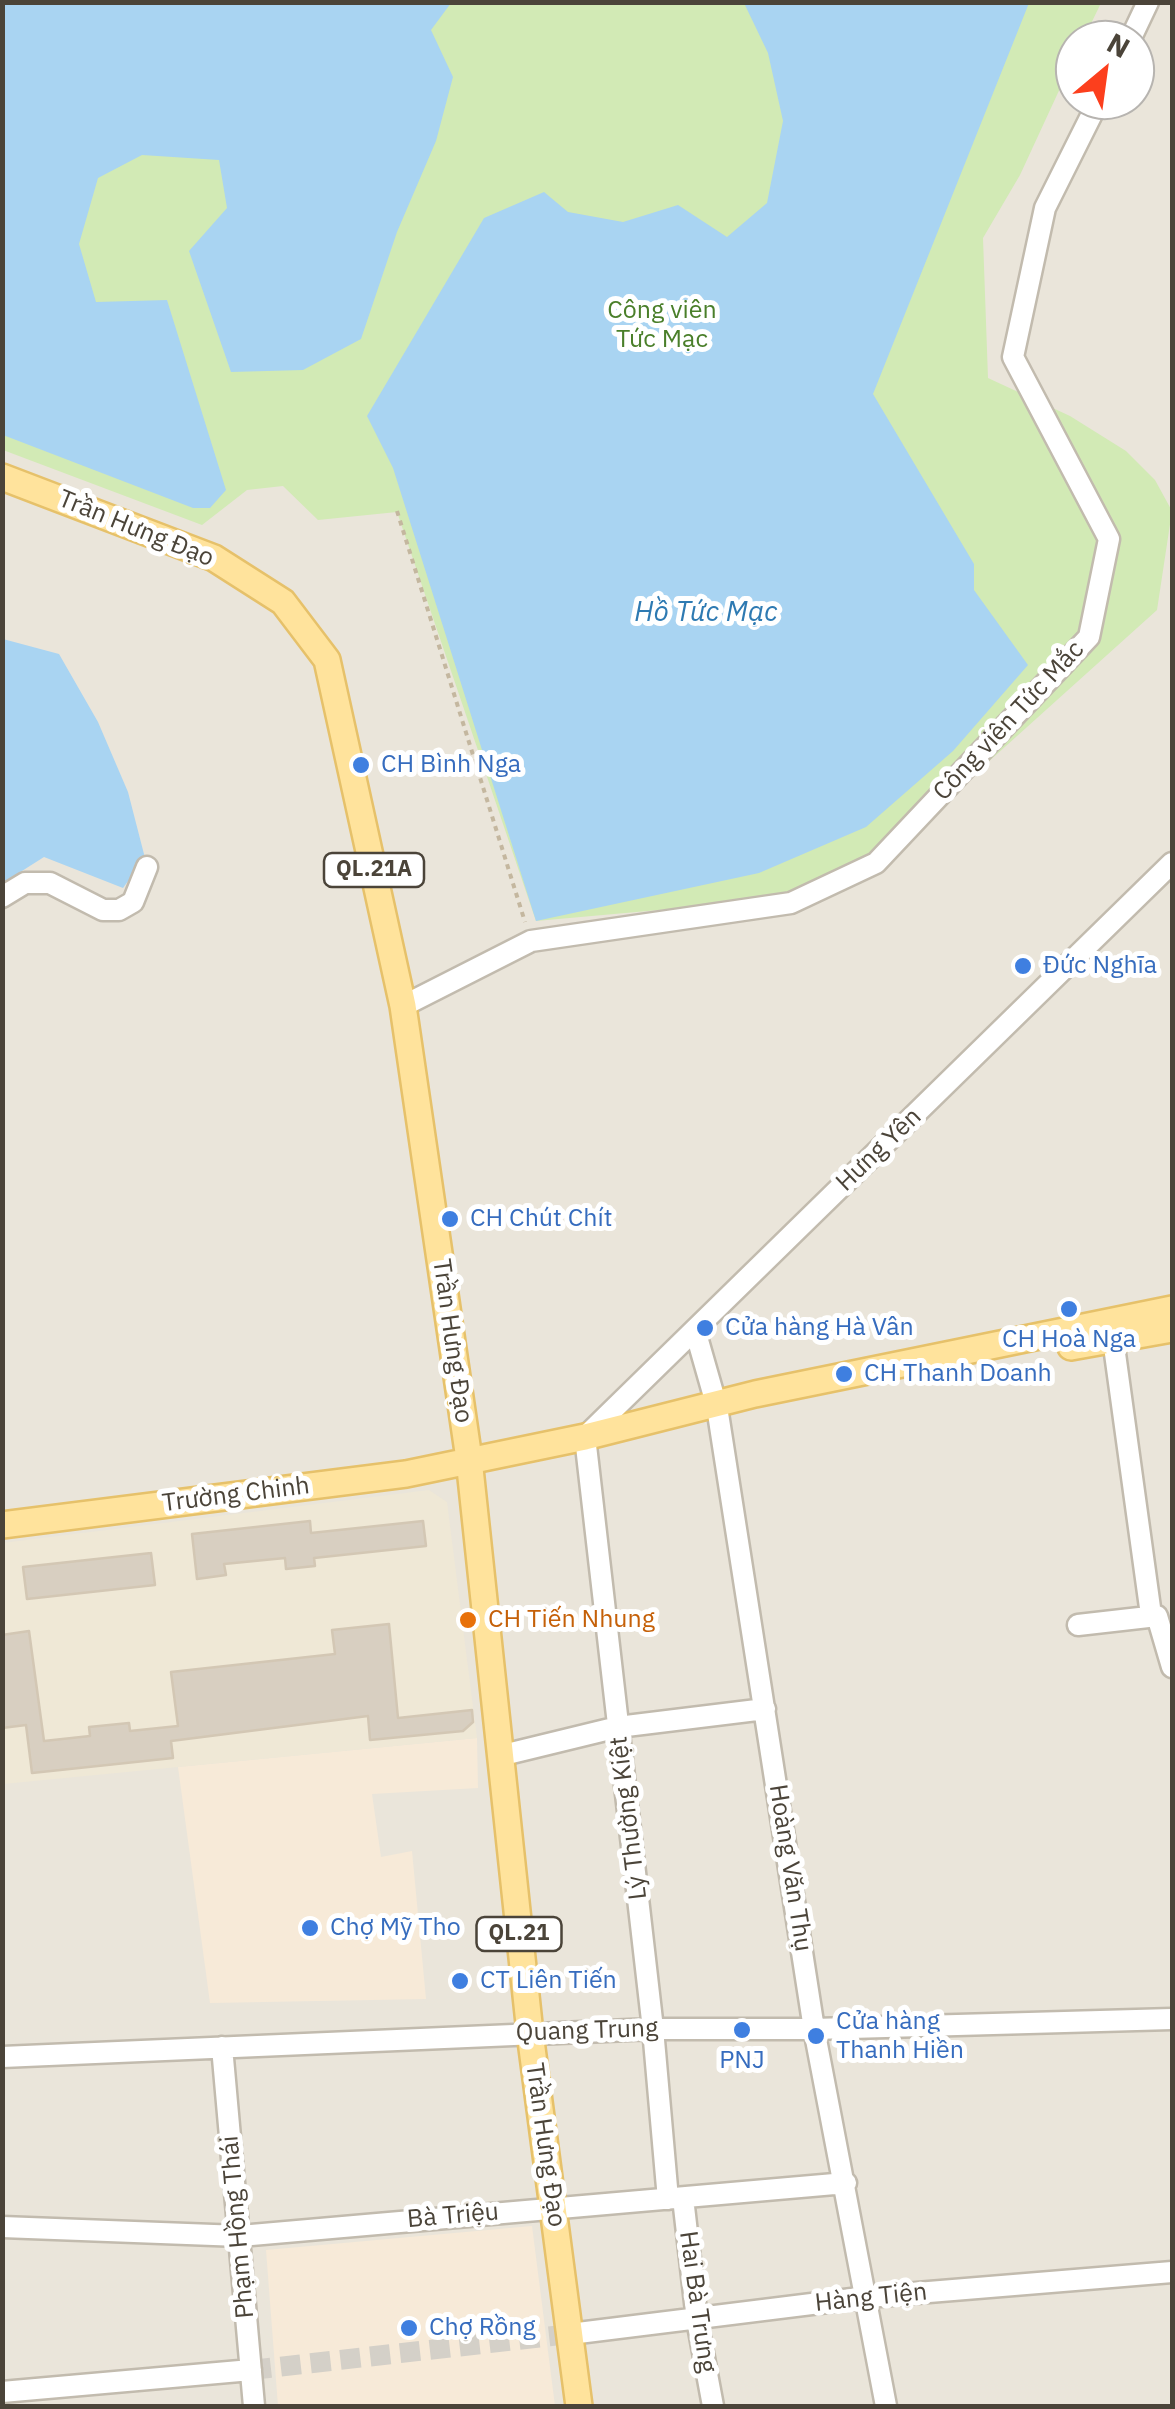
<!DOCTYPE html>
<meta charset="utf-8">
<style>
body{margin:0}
#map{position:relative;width:1175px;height:2409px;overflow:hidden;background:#f6f3ec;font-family:"IBM Plex Sans",sans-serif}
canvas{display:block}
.frame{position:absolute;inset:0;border:5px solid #4b4439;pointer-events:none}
.north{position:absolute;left:1055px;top:20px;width:100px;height:100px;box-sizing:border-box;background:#fff;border:2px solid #b7b4b0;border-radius:50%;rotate:29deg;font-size:28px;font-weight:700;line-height:40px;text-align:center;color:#4b4439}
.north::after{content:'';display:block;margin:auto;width:35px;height:45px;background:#fc3f1d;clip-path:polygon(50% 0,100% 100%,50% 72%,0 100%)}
</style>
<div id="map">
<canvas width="1175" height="2409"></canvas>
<div class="frame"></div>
<div class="north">N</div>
</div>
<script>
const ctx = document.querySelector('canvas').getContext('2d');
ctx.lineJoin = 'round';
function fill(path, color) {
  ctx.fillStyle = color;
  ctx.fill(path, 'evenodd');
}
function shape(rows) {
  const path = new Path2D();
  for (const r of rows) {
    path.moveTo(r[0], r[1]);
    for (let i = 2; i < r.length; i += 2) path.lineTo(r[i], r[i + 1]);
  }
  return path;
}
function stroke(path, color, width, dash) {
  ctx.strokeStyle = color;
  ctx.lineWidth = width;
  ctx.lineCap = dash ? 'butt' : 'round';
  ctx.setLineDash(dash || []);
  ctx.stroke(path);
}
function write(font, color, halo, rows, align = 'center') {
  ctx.font = font + ' "IBM Plex Sans",sans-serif';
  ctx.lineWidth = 10;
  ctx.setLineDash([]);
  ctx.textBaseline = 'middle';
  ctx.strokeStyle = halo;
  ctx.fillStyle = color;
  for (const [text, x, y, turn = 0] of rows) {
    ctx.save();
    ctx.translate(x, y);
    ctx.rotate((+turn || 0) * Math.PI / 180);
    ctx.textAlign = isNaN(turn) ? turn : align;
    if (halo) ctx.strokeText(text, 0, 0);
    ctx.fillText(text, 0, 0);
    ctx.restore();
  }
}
fill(shape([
 [3,3,1172,3,1172,2406,3,2406],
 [1075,40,1135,40,1135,100,1075,100]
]), '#eae5da');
fill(shape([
 [477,1738,478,1788,372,1794,381,1857,412,1851,426,1999,210,2003,178,1767],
 [532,2226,555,2406,278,2406,266,2250]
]), '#f7ead8');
fill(shape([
 [429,1490,447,1502,477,1738,3,1784,2,1543]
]), '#efe8d6');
fill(shape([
 [2,3,1101,3,1083,40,1075,40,1075,56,1020,175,983,238,988,378,1070,416,1126,451,1155,480,1172,511,1157,610,876,863,804,897,536,921,397,512,318,520,283,486,247,490,202,525,3,450]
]), '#d2eab5');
fill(shape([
 [2,3,451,3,431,30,453,77,436,141,397,232,361,339,303,370,231,372,189,251,227,208,219,160,142,155,98,178,79,244,96,302,167,300,226,490,210,508,193,508,3,435],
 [744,3,1029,3,873,394,974,564,974,590,1028,665,953,751,866,827,759,873,536,921,393,468,367,416,484,218,544,192,568,212,623,222,678,205,727,237,767,203,783,121,768,53],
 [3,639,59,654,98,722,128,792,145,858,123,888,44,857,3,883]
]), '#a9d4f2');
const building = shape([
 [310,1521,311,1533,423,1521,426,1546,314,1558,315,1566,286,1569,285,1558,224,1564,226,1575,197,1579,192,1534,310,1521],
 [151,1553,155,1585,27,1599,23,1567,151,1553],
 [389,1624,398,1718,472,1710,473,1722,463,1731,370,1740,368,1716,171,1741,173,1758,32,1773,26,1725,2,1728,2,1635,29,1631,44,1741,90,1736,89,1727,129,1723,130,1731,178,1726,171,1672,335,1654,332,1630,389,1624]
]);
fill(building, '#d8cfc1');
stroke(building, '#d3c7b4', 2.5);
stroke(shape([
 [251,2370,570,2334]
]), '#d4d0c8', 20, [20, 10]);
const minor = shape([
 [1130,40,1148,2],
 [2,897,25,883,50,883,103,910,119,910,133,902,147,867],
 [403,1006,531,941,791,903,876,863,1089,637,1109,539,1013,357,1045,208,1099,100],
 [695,1330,717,1407,814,2029,886,2406],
 [1113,1339,1151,1615],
 [1078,1625,1157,1616,1172,1667],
 [499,1756,618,1727,765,1709],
 [222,2047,254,2406],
 [2,2057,653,2029,814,2029,1172,2019],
 [683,2198,697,2320,713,2406],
 [668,2199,653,2029,585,1437,1172,863],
 [2,2227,240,2236,846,2183],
 [570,2334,868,2297,1172,2272],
 [2,2392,251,2370]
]);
const major = shape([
 [2,477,214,558,283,602,327,660,403,1006,469,1459,530,2033,579,2406],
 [1071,1347,1172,1329],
 [2,1525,406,1474,585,1437,755,1394,1172,1309]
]);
stroke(minor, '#c2bbae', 25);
stroke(major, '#e6c16a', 30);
stroke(shape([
 [397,511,525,922]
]), '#c4b79f', 4, [5, 5]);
stroke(minor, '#fff', 20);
stroke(major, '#ffe39c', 25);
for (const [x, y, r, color] of [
 [361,765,10,"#3f7fe0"],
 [1023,966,10,"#3f7fe0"],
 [450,1219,10,"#3f7fe0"],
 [1069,1309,10,"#3f7fe0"],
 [705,1328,10,"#3f7fe0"],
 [844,1374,10,"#3f7fe0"],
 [468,1620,10,"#e8710a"],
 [310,1928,10,"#3f7fe0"],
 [460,1981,10,"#3f7fe0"],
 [742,2030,10,"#3f7fe0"],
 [816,2036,10,"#3f7fe0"],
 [409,2328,10,"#3f7fe0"]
]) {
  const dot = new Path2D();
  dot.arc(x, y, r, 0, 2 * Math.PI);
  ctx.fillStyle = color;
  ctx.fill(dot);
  stroke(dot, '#fff', 4);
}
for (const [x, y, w] of [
 [374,870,100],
 [519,1934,85]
]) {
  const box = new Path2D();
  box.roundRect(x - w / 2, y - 17, w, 34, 8);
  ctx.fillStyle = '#fff';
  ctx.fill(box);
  stroke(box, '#4b4439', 2.5);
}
write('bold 22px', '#4b4439', null, [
 ["QL.21A",374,870],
 ["QL.21",519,1934]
]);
write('25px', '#4a7f2a', '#fff', [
 ["Công viên",662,311],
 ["Tức Mạc",662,340]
]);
write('25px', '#4b4439', '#fff', [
 ["Trần Hưng Đạo",136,529,22],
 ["Công viên Tức Mắc",1009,721,-47],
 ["Hưng Yên",879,1150,-44],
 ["Trần Hưng Đạo",452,1341,82],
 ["Trường Chinh",236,1495,-7],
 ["Lý Thường Kiệt",629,1818,-97],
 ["Hoàng Văn Thụ",790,1868,81],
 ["Quang Trung",587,2031,-2],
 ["Trần Hưng Đạo",545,2145,82],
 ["Bà Triệu",453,2216,-5],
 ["Phạm Hồng Thái",238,2227,-95],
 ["Hàng Tiện",871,2298,-6],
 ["Hai Bà Trưng",697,2302,82]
]);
write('25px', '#366cbe', '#fff', [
 ["CH Bình Nga",381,765],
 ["Đức Nghĩa",1043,966],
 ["CH Chút Chít",470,1219],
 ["Cửa hàng Hà Vân",725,1328],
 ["CH Hoà Nga",1069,1340,"center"],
 ["CH Thanh Doanh",864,1374],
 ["Chợ Mỹ Tho",330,1928],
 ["CT Liên Tiến",480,1981],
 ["Cửa hàng",836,2022],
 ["Thanh Hiền",836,2051],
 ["PNJ",742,2061,"center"],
 ["Chợ Rồng",429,2328]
], 'left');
write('25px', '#c56008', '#fff', [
 ["CH Tiến Nhung",488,1620]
], 'left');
write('italic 28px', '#2e7ab2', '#fff', [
 ["Hồ Tức Mạc",706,613]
]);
</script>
